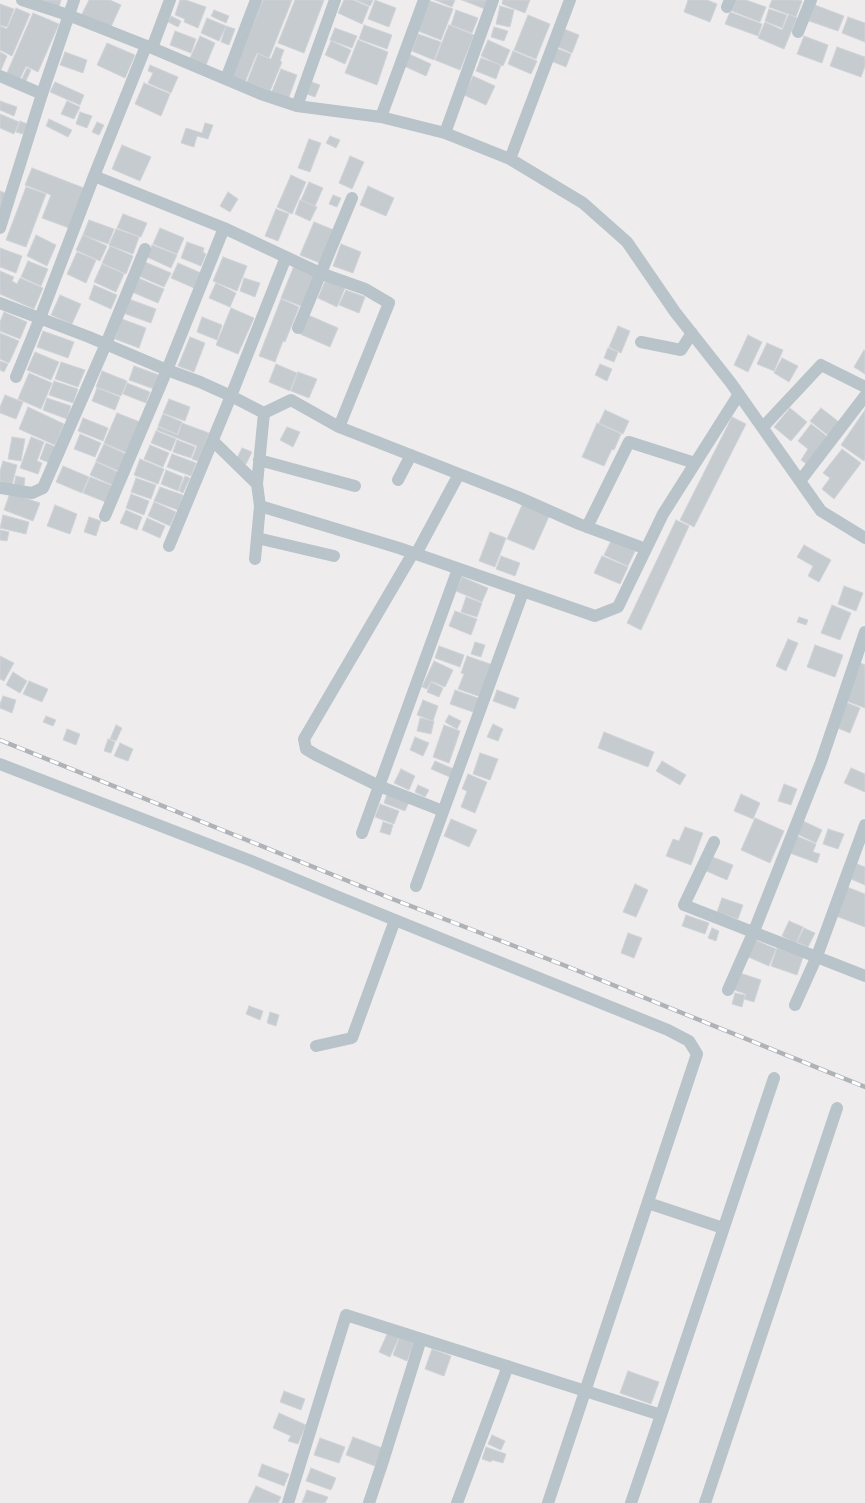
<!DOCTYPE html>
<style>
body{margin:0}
canvas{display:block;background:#efeced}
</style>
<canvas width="865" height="1503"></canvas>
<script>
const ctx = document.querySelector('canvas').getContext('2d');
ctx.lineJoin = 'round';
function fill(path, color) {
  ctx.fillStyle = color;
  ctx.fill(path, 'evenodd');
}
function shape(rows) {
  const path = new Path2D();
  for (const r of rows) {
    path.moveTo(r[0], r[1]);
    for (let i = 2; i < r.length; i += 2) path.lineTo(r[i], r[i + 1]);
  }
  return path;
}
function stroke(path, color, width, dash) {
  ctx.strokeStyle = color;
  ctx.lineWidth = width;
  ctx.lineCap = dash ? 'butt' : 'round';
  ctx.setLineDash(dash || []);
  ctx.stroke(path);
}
const building = shape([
 [41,0,61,0,59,7,41,0],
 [89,0,110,0,121,5,110,29,81,16,89,0],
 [180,0,186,0,206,7,198,28,184,22,185,19,175,15,180,0],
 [263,0,292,0,269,58,257,53,245,82,232,77,263,0],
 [295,0,324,0,304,53,278,43,295,0],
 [344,0,353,0,369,7,362,24,338,13,344,0],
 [356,0,373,0,370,6,356,0],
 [375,0,396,8,389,27,368,19,375,0],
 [435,0,455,0,452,7,435,0],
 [462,0,488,0,485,9,462,0],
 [503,0,530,0,525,13,502,4,503,0],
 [688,0,707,0,717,4,710,22,684,12,688,0],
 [736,0,746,0,766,7,760,22,732,11,736,0],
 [772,0,799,0,802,1,796,17,769,7,772,0],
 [430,1,453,9,441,40,418,31,430,1],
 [0,4,14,9,7,27,0,25,0,4],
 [815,5,844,16,838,31,809,21,815,5],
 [500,6,514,10,510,27,496,24,500,6],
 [16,8,30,14,12,56,0,50,0,26,7,29,16,8],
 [769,9,787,15,782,28,765,21,769,9],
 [214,10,229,16,226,23,211,16,214,10],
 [456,10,478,18,472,33,451,25,456,10],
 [730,12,762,24,758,36,725,24,730,12],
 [33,13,59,24,38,72,26,66,19,81,6,75,33,13],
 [789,14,797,18,784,49,758,38,765,22,782,30,789,14],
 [528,15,550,24,536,59,514,50,528,15],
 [171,16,181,21,178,27,168,22,171,16],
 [848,17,865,23,865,42,842,33,848,17],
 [207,18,226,26,219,41,201,33,207,18],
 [364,25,392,35,387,49,359,39,364,25],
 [449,25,474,35,460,70,435,60,449,25],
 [226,26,235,29,229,45,221,42,226,26],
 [494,27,508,31,504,41,491,37,494,27],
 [335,28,357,36,352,48,330,40,335,28],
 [564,29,579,35,572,53,556,46,564,29],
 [175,31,196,39,191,53,170,45,175,31],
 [418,34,441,42,434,60,412,51,418,34],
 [200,36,215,43,206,65,190,58,200,36],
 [804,36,828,45,822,63,797,54,804,36],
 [358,40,388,52,377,85,345,73,358,40],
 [488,40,510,50,503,66,481,56,488,40],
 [331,41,351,50,345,64,325,55,331,41],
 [107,43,135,55,125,78,97,65,107,43],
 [276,47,284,50,280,61,282,62,270,91,247,82,258,54,271,59,276,47],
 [837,47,865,57,865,66,861,77,830,66,837,47],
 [556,48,571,54,566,67,551,61,556,48],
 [513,51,537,61,531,74,508,64,513,51],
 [0,52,7,56,0,72,0,52],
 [65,52,87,60,83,73,60,65,65,52],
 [409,54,431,64,426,76,404,66,409,54],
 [481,58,501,65,496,79,476,71,481,58],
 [150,65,178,77,171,93,148,83,153,73,148,71,150,65],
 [27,68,31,70,25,83,21,81,27,68],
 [281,69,297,75,288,100,271,94,281,69],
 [473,76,495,86,486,105,464,95,473,76],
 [55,82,84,95,80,105,50,92,55,82],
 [312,82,320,85,315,97,307,94,312,82],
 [144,83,170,94,161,116,135,104,144,83],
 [0,101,17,107,14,116,0,110,0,101],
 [67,101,80,107,74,119,61,114,67,101],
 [80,112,92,116,87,128,76,124,80,112],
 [0,114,19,122,14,134,0,128,0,114],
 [49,119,72,130,68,137,46,126,49,119],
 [20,121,27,124,23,134,16,132,20,121],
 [97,122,104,125,99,135,92,132,97,122],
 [205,123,213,125,208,139,197,136,194,147,181,143,186,128,202,133,205,123],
 [330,136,340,140,336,148,326,143,330,136],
 [309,139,321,143,310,172,298,168,309,139],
 [122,145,151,157,140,181,112,169,122,145],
 [350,156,364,162,352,189,339,183,350,156],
 [32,168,84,188,69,228,42,218,51,195,25,185,32,168],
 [291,175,306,182,292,214,277,207,291,175],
 [309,182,323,188,315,206,301,200,309,182],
 [368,186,394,198,386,216,360,205,368,186],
 [26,187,46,194,26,247,6,240,26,187],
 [0,191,8,194,0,212,0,191],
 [228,192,238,199,230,212,220,206,228,192],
 [333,195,341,198,337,207,329,204,333,195],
 [300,200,317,207,310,221,295,214,300,200],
 [276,209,289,214,278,241,265,236,276,209],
 [123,214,147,223,141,237,117,228,123,214],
 [89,220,114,229,108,244,83,235,89,220],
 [314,222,334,230,320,263,300,255,314,222],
 [160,228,184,238,177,254,153,244,160,228],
 [116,229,139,237,133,254,109,245,116,229],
 [36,235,56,245,47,266,27,256,36,235],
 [83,235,107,246,100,261,76,250,83,235],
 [187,242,204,248,203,252,206,254,201,266,181,258,187,242],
 [341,244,361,252,353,273,333,266,341,244],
 [152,245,177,255,171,268,147,257,152,245],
 [110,246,133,256,126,274,102,263,110,246],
 [0,248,22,256,16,273,0,267,0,248],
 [77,252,96,260,86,283,67,274,77,252],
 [223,257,247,266,237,291,213,281,223,257],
 [28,261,48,269,41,286,21,277,28,261],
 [145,262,171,273,164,287,139,276,145,262],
 [178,263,201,273,194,288,171,278,178,263],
 [102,264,124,274,116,292,94,282,102,264],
 [294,266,315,274,301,306,281,298,294,266],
 [0,271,14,277,12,281,17,284,20,278,43,288,34,309,0,294,0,271],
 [138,278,164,289,158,303,132,292,138,278],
 [244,278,260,283,255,297,240,291,244,278],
 [326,279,345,288,337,307,318,298,326,279],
 [216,283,236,293,230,307,209,298,216,283],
 [94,285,117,295,111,309,89,299,94,285],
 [346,290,365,297,359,313,339,305,346,290],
 [60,295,81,304,72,324,51,315,60,295],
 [129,299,156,309,151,323,123,313,129,299],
 [281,299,299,307,285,342,283,341,275,362,259,356,281,299],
 [231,308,254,318,238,354,216,345,231,308],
 [4,312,27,322,20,339,0,331,0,322,4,312],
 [308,315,338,328,330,347,300,334,308,315],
 [202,317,222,325,217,340,197,332,202,317],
 [122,319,146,328,139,348,115,339,122,319],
 [618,326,630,331,621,353,609,347,618,326],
 [43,331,74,342,68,358,37,347,43,331],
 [0,333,19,341,9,363,0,359,0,333],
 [748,335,762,342,748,372,734,365,748,335],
 [190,337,205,343,194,372,178,366,190,337],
 [767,343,783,350,774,371,757,364,767,343],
 [608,348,618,352,614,362,604,358,608,348],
 [864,350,865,351,865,374,854,367,864,350],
 [35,352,59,362,51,380,27,370,35,352],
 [782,358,798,366,789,382,774,373,782,358],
 [0,361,8,364,4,372,0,370,0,361],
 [61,362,85,370,78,387,55,379,61,362],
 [276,364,297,373,290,391,269,382,276,364],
 [600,364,612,369,607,381,595,375,600,364],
 [134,366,159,375,154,389,129,380,134,366],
 [102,371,127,381,121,396,96,387,102,371],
 [298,372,317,379,309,398,291,391,298,372],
 [29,373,52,383,41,409,18,399,29,373],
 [54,381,78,389,73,403,49,395,54,381],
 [127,383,150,392,146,403,123,394,127,383],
 [97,388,120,397,115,410,92,401,97,388],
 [5,395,23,402,16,419,0,413,0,407,5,395],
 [47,398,71,406,67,419,43,410,47,398],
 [169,399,190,407,185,421,163,413,169,399],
 [28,407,64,424,55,445,19,429,28,407],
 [790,408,807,422,791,441,774,427,790,408],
 [821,408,839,422,829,436,810,421,821,408],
 [605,410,629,421,623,434,599,423,605,410],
 [865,410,865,459,864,461,841,445,865,410],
 [117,413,140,422,127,453,104,443,117,413],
 [163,414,182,422,177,434,158,426,163,414],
 [732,417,746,424,694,527,680,520,732,417],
 [83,418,108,428,103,441,78,431,83,418],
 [182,423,209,433,198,461,192,459,197,446,157,430,158,427,178,435,182,423],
 [597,423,621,434,614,450,612,449,604,466,582,457,597,423],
 [811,424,828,437,808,465,801,460,808,449,798,441,811,424],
 [287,427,300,432,293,447,280,440,287,427],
 [156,431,176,439,171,451,151,443,156,431],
 [80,434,101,443,95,457,74,449,80,434],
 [12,437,25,439,21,461,8,459,12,437],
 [31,437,44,442,37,461,42,463,38,474,20,468,31,437],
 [177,440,195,447,191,458,173,452,177,440],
 [46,443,56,447,50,463,40,459,46,443],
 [104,444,128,455,121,472,96,461,104,444],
 [150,445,169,453,163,467,144,459,150,445],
 [242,448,252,452,246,464,236,460,242,448],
 [842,449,861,463,834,499,822,489,830,478,823,473,842,449],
 [172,454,196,463,191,476,167,467,172,454],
 [140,459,164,469,158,484,134,475,140,459],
 [3,461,17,465,11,489,0,486,0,471,3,461],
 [96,462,120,473,115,486,90,475,96,462],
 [63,466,89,477,82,493,56,482,63,466],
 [166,470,183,477,178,491,161,484,166,470],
 [16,476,25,478,24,486,14,485,16,476],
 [185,476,190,478,183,493,179,491,185,476],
 [90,477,115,487,108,503,83,493,90,477],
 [136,478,156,485,151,499,131,492,136,478],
 [160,487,183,495,178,510,154,501,160,487],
 [10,493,40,503,33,521,4,510,10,493],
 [131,494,149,501,144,515,126,508,131,494],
 [154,502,176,512,170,526,148,516,154,502],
 [523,503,550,514,534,550,507,539,523,503],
 [55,505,77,514,70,534,47,526,55,505],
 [126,510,142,517,137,530,120,523,126,510],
 [3,515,29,522,26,534,0,528,3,515],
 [89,517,101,521,96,536,84,532,89,517],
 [147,518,165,526,160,538,142,530,147,518],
 [676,520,689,526,641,630,627,623,676,520],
 [0,530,9,532,7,541,0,540,0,530],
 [490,532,506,538,495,567,479,561,490,532],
 [611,541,635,551,628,566,604,555,611,541],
 [804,545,831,560,819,582,808,576,813,566,797,557,804,545],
 [501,556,520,563,515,576,496,569,501,556],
 [602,556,628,567,620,584,594,573,602,556],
 [462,577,488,588,482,602,456,591,462,577],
 [844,586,863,593,856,611,838,604,844,586],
 [466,597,482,603,477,617,461,612,466,597],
 [832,605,851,613,840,640,821,633,832,605],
 [455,611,477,619,471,635,449,626,455,611],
 [799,617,808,620,806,625,797,622,799,617],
 [788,639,798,643,786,671,776,666,788,639],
 [475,642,485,645,481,657,471,654,475,642],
 [815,645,843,655,835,677,807,667,815,645],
 [439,646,464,655,460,667,435,658,439,646],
 [0,656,14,663,4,681,0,679,0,656],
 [467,656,493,665,481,697,458,689,464,674,461,673,467,656],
 [434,661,453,670,445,687,431,681,427,689,422,687,434,661],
 [858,662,865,665,865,708,844,700,858,662],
 [13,672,27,681,20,693,6,685,13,672],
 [29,681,48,689,42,702,23,694,29,681],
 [431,682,443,688,439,697,427,692,431,682],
 [455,690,481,699,476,713,450,704,455,690],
 [497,690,519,698,515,709,493,701,497,690],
 [3,696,16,700,12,713,0,708,0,704,3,696],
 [423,700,438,706,433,721,417,715,423,700],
 [845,702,860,708,850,733,835,727,845,702],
 [449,715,461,721,457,729,445,722,449,715],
 [46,716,56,720,53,726,43,722,46,716],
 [420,718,434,721,431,734,417,731,420,718],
 [493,724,503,729,498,741,487,737,493,724],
 [116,725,122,728,116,741,110,739,116,725],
 [444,725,460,731,449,763,433,757,444,725],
 [67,729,80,734,76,745,63,740,67,729],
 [604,732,654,752,648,767,598,748,604,732],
 [415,737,429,743,423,756,410,750,415,737],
 [108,739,115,742,111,753,104,751,108,739],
 [120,743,133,749,128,761,114,756,120,743],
 [480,753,498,759,490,780,473,774,480,753],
 [435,761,456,770,452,778,431,769,435,761],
 [662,761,686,775,680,785,656,771,662,761],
 [851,768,865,774,865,792,844,783,851,768],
 [401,769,415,776,409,790,394,783,401,769],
 [468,774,487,782,475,813,461,807,467,791,462,789,468,774],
 [784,784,797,789,791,805,778,801,784,784],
 [418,785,429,790,425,797,415,792,418,785],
 [387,794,409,802,405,811,384,803,387,794],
 [741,794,760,803,753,819,734,811,741,794],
 [380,804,399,811,394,824,375,817,380,804],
 [755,818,784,831,770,863,741,850,755,818],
 [451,819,477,830,469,847,444,836,451,819],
 [801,820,822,830,816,843,795,833,801,820],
 [383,822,393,825,390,835,380,832,383,822],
 [685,827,703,833,691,865,666,856,673,839,679,841,685,827],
 [828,829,844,834,838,849,823,844,828,829],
 [794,835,816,844,813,852,820,854,817,863,787,852,794,835],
 [710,856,733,865,727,880,704,870,710,856],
 [857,864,865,867,865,885,851,879,857,864],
 [635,884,648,890,636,917,623,912,635,884],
 [847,887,865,894,865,927,836,916,847,887],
 [722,898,743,905,738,919,717,912,722,898],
 [686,915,709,923,705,934,682,926,686,915],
 [789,921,803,927,796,943,782,936,789,921],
 [712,928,719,931,716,941,708,938,712,928],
 [804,928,815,933,808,947,797,942,804,928],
 [628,933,642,938,634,958,621,953,628,933],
 [753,939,776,949,769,966,746,956,753,939],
 [777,948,803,957,797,975,771,966,777,948],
 [740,973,761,980,754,1002,744,999,746,994,734,990,740,973],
 [735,993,745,995,742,1007,732,1004,735,993],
 [249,1006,263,1011,260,1020,246,1014,249,1006],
 [270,1012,279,1015,276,1026,267,1023,270,1012],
 [388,1332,399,1337,390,1357,379,1352,388,1332],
 [400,1336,414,1342,407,1361,393,1355,400,1336],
 [432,1349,451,1356,444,1376,425,1369,432,1349],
 [628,1371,659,1382,651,1404,620,1393,628,1371],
 [284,1391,305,1399,301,1410,280,1402,284,1391],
 [279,1413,306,1425,298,1444,288,1441,291,1436,273,1428,279,1413],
 [492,1435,505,1441,501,1450,488,1444,492,1435],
 [353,1437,382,1448,375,1466,346,1455,353,1437],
 [320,1438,345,1447,339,1463,314,1455,320,1438],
 [486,1447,506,1454,503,1463,492,1460,491,1462,482,1459,486,1447],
 [262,1464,289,1474,284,1486,258,1476,262,1464],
 [311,1468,336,1478,331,1490,306,1481,311,1468],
 [256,1486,281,1497,278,1503,248,1503,256,1486],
 [307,1490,328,1497,325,1503,302,1503,307,1490]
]);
fill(building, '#c6cbd0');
stroke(building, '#d0d4d8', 1);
stroke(shape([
 [22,0,68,15,152,48],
 [170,0,152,48,261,94,297,106,381,117,445,133,510,159,570,0],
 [727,7,730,0],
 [798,32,811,0],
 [0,76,42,94],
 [226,79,256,0],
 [297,106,335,0],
 [381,117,424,0],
 [445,133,493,0],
 [510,159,583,203,627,242,675,312,731,383,821,511,865,538],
 [94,176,224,228,320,273,365,289,389,303,339,427,518,497,579,524,646,549],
 [0,228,42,94,74,0],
 [0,303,89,337,167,370,200,382,231,396,264,413,257,484,260,506,399,548,595,616,618,607,663,514,739,394],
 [298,328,352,198],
 [641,342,681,350,692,333],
 [16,377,40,318,94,176,146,46],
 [264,413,291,400,339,427],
 [763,427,821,365,865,387],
 [213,441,257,484],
 [259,460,355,486],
 [398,480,411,455],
 [800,481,865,396],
 [0,488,32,493,43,488,106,344,145,249],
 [105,516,167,370,224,228],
 [587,527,629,442,695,463],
 [257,538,334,556],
 [169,546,231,396,286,257],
 [413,553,304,739,306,749,316,755,379,786,443,811],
 [416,554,459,474],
 [255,559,260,506],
 [0,764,249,860,336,896,395,920],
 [362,833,458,569],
 [714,842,684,905,865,976],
 [416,886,523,592],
 [728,990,754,931,821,762,865,632],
 [795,1005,817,956,865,825],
 [316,1046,352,1038,395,920,668,1030,689,1041,697,1054,548,1503],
 [648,1203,723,1228],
 [661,1415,774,1078],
 [288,1503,346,1315,661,1415,631,1503],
 [369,1503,383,1461,421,1339],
 [457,1503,508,1366],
 [705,1503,837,1108]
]), '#b8c4ca', 12);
const rail = shape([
 [0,740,390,898,566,966,865,1087]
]);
stroke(rail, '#afb3b7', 4.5);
stroke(rail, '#fff', 3, [9]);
</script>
